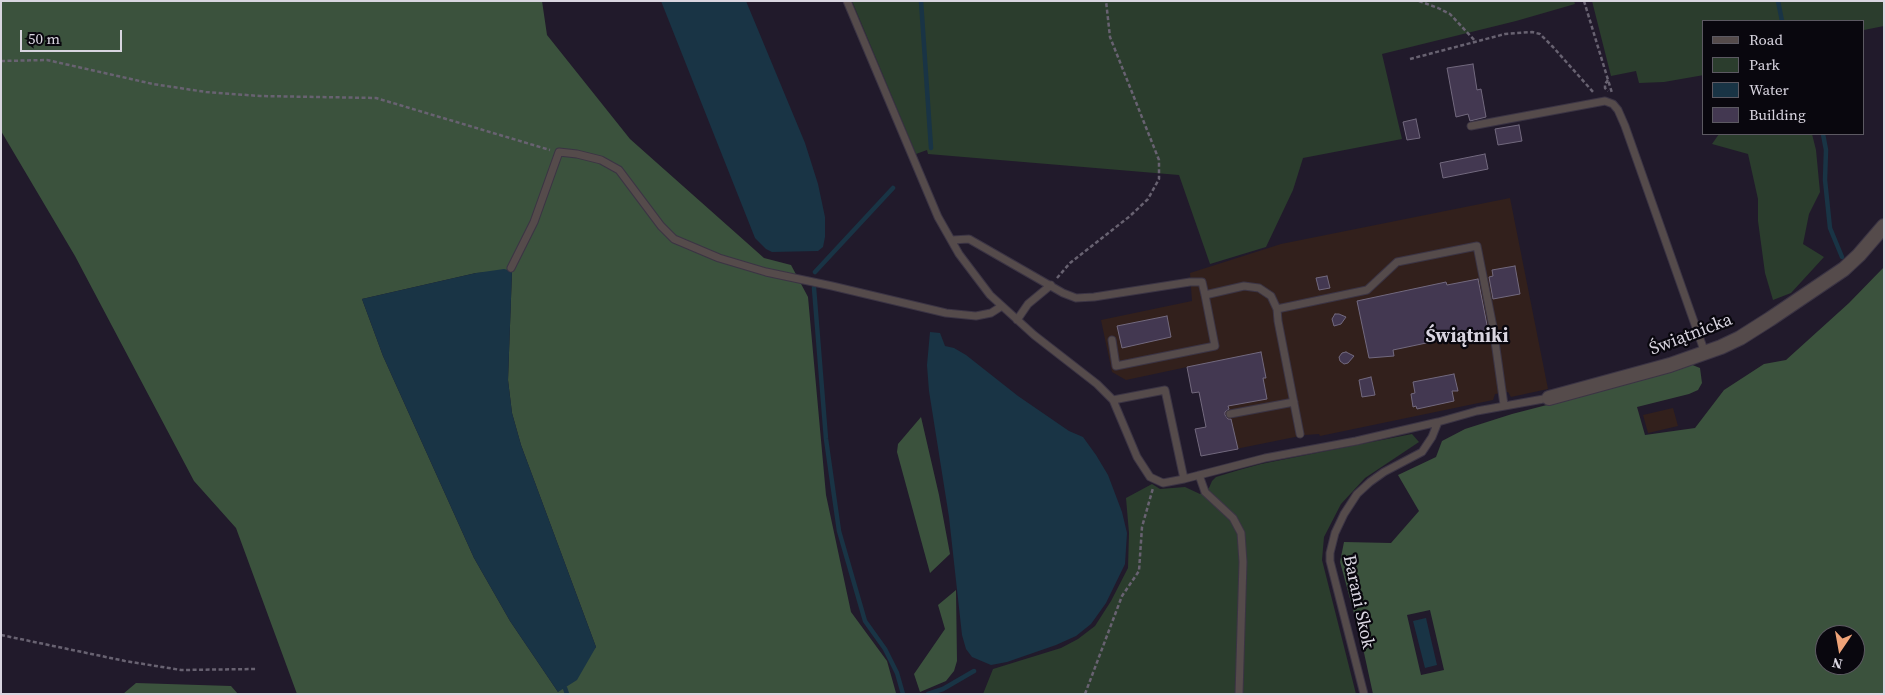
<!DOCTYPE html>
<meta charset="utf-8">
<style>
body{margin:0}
#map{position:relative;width:1885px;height:695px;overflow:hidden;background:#211a2b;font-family:"Source Serif 4",serif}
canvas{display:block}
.frame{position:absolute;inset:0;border:2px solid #d9d5e0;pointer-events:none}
.legend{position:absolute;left:1702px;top:20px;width:162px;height:115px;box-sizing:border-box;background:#09070e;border:1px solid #5c5962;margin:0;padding:6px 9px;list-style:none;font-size:15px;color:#d9d5e0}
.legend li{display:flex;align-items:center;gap:10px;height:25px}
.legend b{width:25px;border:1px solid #5c5962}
.north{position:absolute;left:1815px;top:625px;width:50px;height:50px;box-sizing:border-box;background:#09070e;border:1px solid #5c5962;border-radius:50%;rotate:192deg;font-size:14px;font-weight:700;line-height:20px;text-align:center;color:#d9d5e0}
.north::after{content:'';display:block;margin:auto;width:18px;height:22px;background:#efa378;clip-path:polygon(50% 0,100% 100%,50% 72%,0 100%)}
.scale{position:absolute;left:20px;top:30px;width:102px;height:22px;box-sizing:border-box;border:2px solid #d9d5e0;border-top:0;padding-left:6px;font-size:15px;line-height:18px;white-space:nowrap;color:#d9d5e0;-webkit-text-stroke:4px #09070e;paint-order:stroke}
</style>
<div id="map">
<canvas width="1885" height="695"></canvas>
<div class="frame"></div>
<ul class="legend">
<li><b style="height:6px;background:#554b4b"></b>Road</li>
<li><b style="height:14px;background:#2b3d2d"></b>Park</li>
<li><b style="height:14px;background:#193445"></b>Water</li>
<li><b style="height:14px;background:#433851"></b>Building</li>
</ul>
<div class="north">N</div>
<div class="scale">50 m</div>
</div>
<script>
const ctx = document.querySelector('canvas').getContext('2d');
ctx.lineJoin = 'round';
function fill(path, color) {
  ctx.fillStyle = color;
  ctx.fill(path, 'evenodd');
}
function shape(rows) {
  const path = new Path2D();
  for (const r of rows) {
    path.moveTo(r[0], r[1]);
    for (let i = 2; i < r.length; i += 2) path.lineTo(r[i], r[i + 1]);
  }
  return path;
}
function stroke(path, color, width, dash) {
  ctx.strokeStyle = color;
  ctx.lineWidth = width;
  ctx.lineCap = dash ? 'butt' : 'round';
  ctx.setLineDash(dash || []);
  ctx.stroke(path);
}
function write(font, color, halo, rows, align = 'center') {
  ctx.font = font + ' "Source Serif 4",serif';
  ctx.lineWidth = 4.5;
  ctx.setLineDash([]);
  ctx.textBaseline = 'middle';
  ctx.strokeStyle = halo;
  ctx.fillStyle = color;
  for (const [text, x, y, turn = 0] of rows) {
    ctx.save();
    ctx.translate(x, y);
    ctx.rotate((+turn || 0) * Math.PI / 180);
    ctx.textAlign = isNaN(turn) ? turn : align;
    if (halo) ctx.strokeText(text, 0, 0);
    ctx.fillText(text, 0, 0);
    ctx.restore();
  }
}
fill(shape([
 [1510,198,1548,389,1511,397,1508,392,1495,394,1493,400,1320,436,1319,434,1305,435,1201,456,1195,429,1206,427,1199,392,1192,393,1187,367,1126,380,1112,372,1101,320,1192,301,1190,273,1281,244],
 [1673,408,1678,426,1648,433,1643,415]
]), '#32201c');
fill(shape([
 [852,1,1574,1,1575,4,1516,21,1382,54,1402,139,1303,158,1293,190,1266,247,1210,264,1179,175,928,154,927,150,916,154],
 [1592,1,1884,1,1884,26,1864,30,1864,21,1704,21,1704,75,1664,82,1639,83,1636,71,1611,76],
 [1719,134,1812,134,1816,150,1820,192,1809,214,1803,244,1824,257,1791,293,1773,300,1765,273,1758,221,1758,199,1748,154,1712,144],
 [1412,434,1419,442,1365,478,1341,504,1324,537,1322,560,1356,694,983,694,993,669,1061,648,1078,639,1095,626,1111,601,1128,568,1129,533,1126,498,1152,484,1160,489,1185,487,1200,494,1209,488,1212,481,1216,477,1239,470,1261,464]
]), '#2b3d2d');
fill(shape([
 [1,1,542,1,547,35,630,139,764,258,791,265,808,297,826,495,851,612,887,661,896,693,297,694,236,528,194,481,75,256,1,131],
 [512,271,508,380,512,413,521,445,596,647,558,692,510,621,474,558,383,356,362,299,476,273],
 [1884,267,1884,694,1373,694,1361,639,1340,562,1344,542,1391,543,1419,511,1398,475,1436,457,1442,441,1465,429,1512,414,1597,392,1690,364,1700,368,1702,383,1698,390,1689,394,1637,407,1645,435,1695,428,1724,390,1764,364,1786,360,1849,303],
 [1430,610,1444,670,1421,675,1407,615],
 [1825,635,1855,635,1855,665,1825,665],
 [921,417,939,495,950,554,930,573,897,452,898,444],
 [956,590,957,661,954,671,946,681,920,692,914,674,945,629,938,605],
 [136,683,231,686,238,694,123,694]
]), '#3b523d');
fill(shape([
 [661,1,746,1,805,143,818,184,825,217,825,237,823,247,818,251,772,252,766,249,755,238],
 [504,269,512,271,508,380,512,413,521,445,596,647,577,680,558,692,510,621,474,558,383,356,362,299,476,273],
 [930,332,940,333,945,346,954,348,966,355,1018,396,1069,431,1083,437,1096,455,1108,475,1122,512,1127,533,1125,564,1106,603,1091,624,1076,636,1056,645,1007,662,991,665,972,657,966,649,962,635,949,517,929,391,927,365],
 [1426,618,1437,665,1425,668,1413,621]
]), '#193445');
stroke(shape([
 [921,1,931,148],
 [1778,1,1782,21],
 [1823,134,1826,150,1825,180,1830,228,1842,257],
 [815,272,893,188],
 [814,288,826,439,839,531,865,621,885,649,897,673,903,694],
 [565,688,567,694],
 [928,694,943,689,974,671]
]), '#193445', 4.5);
const building = shape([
 [1473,64,1477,90,1481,89,1486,117,1470,121,1468,114,1456,117,1447,68,1473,64],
 [1416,119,1420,138,1407,140,1403,122,1416,119],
 [1519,125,1522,141,1498,145,1495,129,1519,125],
 [1485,154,1488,169,1443,178,1440,163,1485,154],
 [1515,266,1520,294,1493,299,1489,277,1493,276,1492,270,1515,266],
 [1327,276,1330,288,1319,290,1316,278,1327,276],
 [1478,279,1488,330,1393,350,1394,356,1369,358,1357,301,1446,282,1447,285,1478,279],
 [1335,314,1339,314,1346,317,1341,324,1334,326,1332,319,1335,314],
 [1167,316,1171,337,1122,348,1117,326,1167,316],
 [1261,352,1266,378,1263,378,1267,399,1228,406,1229,409,1225,412,1225,415,1228,419,1231,419,1238,449,1201,456,1195,429,1206,427,1199,392,1192,393,1187,367,1261,352],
 [1346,352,1354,356,1348,363,1344,364,1340,361,1339,357,1342,353,1346,352],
 [1454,374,1458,391,1452,391,1454,401,1417,409,1416,406,1413,407,1411,394,1415,393,1413,382,1454,374],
 [1371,377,1375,395,1362,397,1359,380,1371,377]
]);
fill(building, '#433851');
stroke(building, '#72697e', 1);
const lane = shape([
 [847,1,938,217,959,254,990,295,1034,335,1097,384,1113,400,1137,457,1150,477,1163,483,1184,479,1265,458,1356,441,1438,422],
 [1471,126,1605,101,1613,104,1618,110,1625,126,1705,353],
 [952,240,969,239,1063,293,1076,298,1094,297,1190,282,1202,282,1205,295],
 [511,268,534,222,559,152,577,154,601,160,619,170,661,226,674,239,719,258,766,272,832,286,946,313,976,316,991,313,1002,306],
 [1277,309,1278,321,1300,434],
 [1017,320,1028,304,1051,285],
 [1112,340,1116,366,1215,346,1205,295,1244,286,1259,288,1271,296,1277,309,1367,290,1397,262,1477,246,1493,327,1504,405],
 [1113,400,1165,390,1184,479],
 [1230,414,1294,402],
 [1199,475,1205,492,1233,518,1241,533,1243,562,1239,694],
 [1364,694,1330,561,1330,553,1335,533,1344,514,1357,494,1370,482,1384,472,1422,452,1432,437,1438,422,1477,411,1549,398]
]);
const street = shape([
 [1549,398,1670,365,1721,347,1740,338,1770,319,1844,269,1859,255,1884,226]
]);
stroke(lane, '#3b3444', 9);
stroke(street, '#3b3444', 16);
stroke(shape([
 [1419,1,1438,8,1450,14,1476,42],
 [1584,1,1612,93],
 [1410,59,1505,34,1532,32,1540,34,1553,47,1594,93],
 [1,61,47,60,153,84,206,92,260,96,376,98,550,150],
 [1608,80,1605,84,1605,88,1608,91],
 [1057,278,1070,263,1130,216,1148,199,1159,179,1159,160,1110,37,1106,1],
 [1,635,125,661,181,670,256,669],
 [1085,694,1122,596,1139,571,1142,527,1153,488]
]), '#686271', 2.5, [4, 2.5]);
stroke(lane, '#554b4b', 7);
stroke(street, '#554b4b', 14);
write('18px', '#d9d5e0', '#09070e', [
 ["Świątnicka",1691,335,-21],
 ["Barani Skok",1358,602,78]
]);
write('bold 19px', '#d9d5e0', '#09070e', [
 ["Świątniki",1467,337]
]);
</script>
